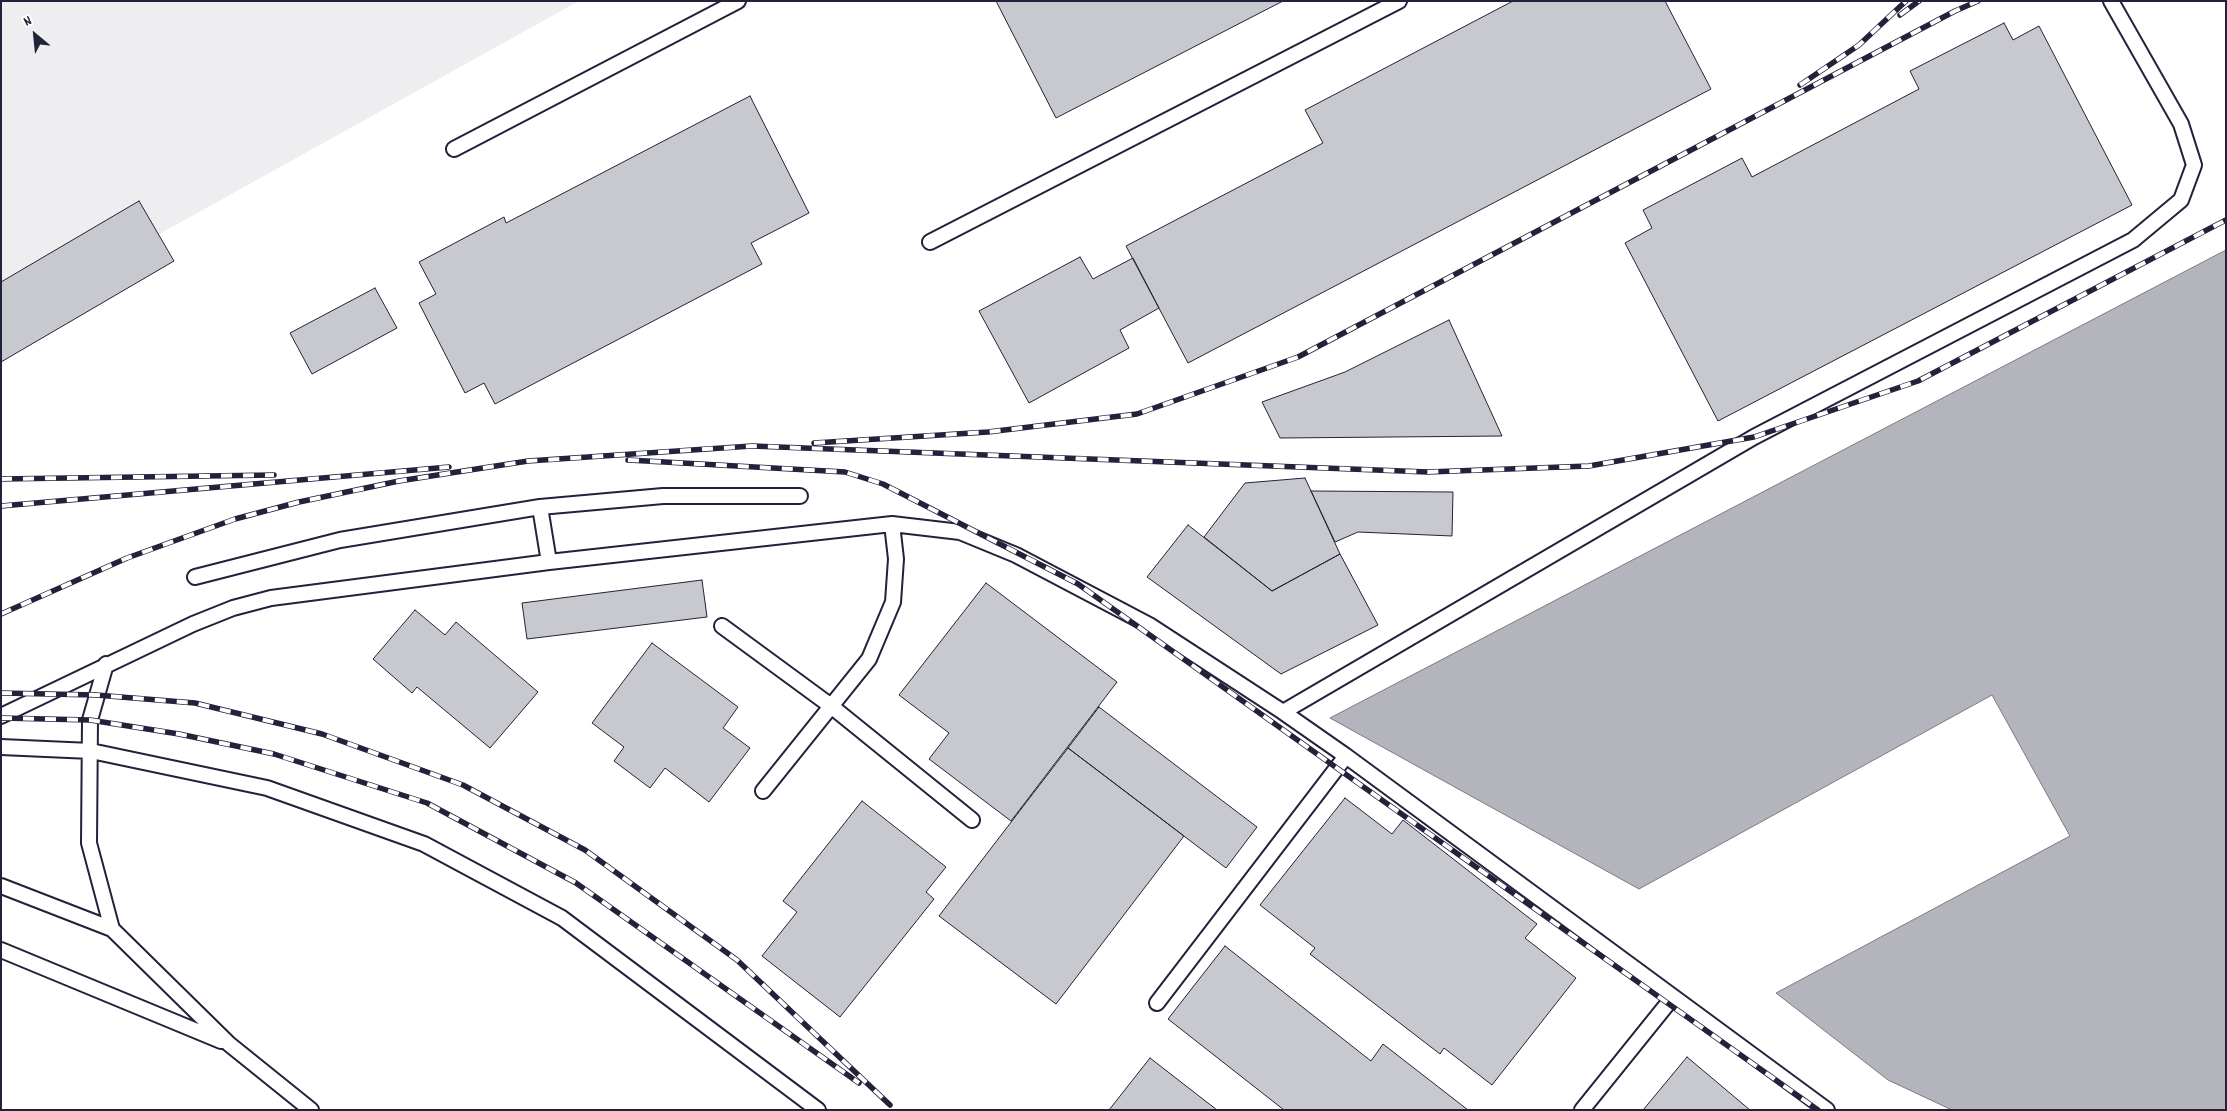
<!DOCTYPE html>
<style>
body{margin:0}
#map{position:relative;width:2227px;height:1111px;overflow:hidden;background:#fff;font-family:Dekko,sans-serif}
canvas{display:block}
.frame{position:absolute;inset:0;border:2px solid #22223b;pointer-events:none}
.north{position:absolute;left:10px;top:10px;width:50px;height:50px;-webkit-text-stroke:4px #fff;paint-order:stroke;rotate:332deg;font-size:14px;font-weight:700;line-height:20px;text-align:center;color:#22223b}
.north::after{content:'';display:block;margin:auto;width:18px;height:22px;background:#22223b;clip-path:polygon(50% 0,100% 100%,50% 72%,0 100%)}
</style>
<div id="map">
<canvas width="2227" height="1111"></canvas>
<div class="frame"></div>
<div class="north">N</div>
</div>
<script>
const ctx = document.querySelector('canvas').getContext('2d');
ctx.lineJoin = 'round';
function fill(path, color) {
  ctx.fillStyle = color;
  ctx.fill(path, 'evenodd');
}
function shape(rows) {
  const path = new Path2D();
  for (const r of rows) {
    path.moveTo(r[0], r[1]);
    for (let i = 2; i < r.length; i += 2) path.lineTo(r[i], r[i + 1]);
  }
  return path;
}
function stroke(path, color, width, dash) {
  ctx.strokeStyle = color;
  ctx.lineWidth = width;
  ctx.lineCap = dash ? 'butt' : 'round';
  ctx.setLineDash(dash || []);
  ctx.stroke(path);
}
fill(shape([
 [1,1,579,1,1,322]
]), '#eeeef1');
const water = shape([
 [2226,250,2226,1110,1952,1110,1888,1080,1776,993,2070,836,1992,695,1639,889,1330,718,2226,250]
]);
fill(water, '#b4b4bc');
stroke(water, '#7a7a88', 1);
const building = shape([
 [996,1,1283,1,1056,118,996,1],
 [1513,1,1665,1,1711,89,1188,363,1126,246,1323,143,1305,110,1513,1],
 [2004,23,2013,40,2039,26,2132,205,1718,421,1625,243,1652,228,1643,210,1742,158,1752,177,1919,89,1910,71,2004,23],
 [750,96,809,213,751,243,762,264,495,404,484,383,465,393,419,303,436,294,419,262,504,217,506,223,750,96],
 [139,201,174,261,1,362,1,282,139,201],
 [1080,257,1093,279,1133,258,1159,308,1120,330,1129,348,1029,403,979,311,1080,257],
 [375,288,397,328,312,374,290,333,375,288],
 [1449,320,1502,436,1280,438,1262,402,1345,372,1449,320],
 [1305,478,1340,554,1272,591,1204,537,1245,483,1305,478],
 [1311,491,1453,492,1452,536,1358,532,1335,542,1311,491],
 [1188,525,1272,591,1340,554,1378,625,1281,674,1147,577,1188,525],
 [702,580,707,617,527,639,522,603,702,580],
 [986,583,1117,682,1011,821,929,759,949,733,899,695,986,583],
 [415,610,445,635,456,622,538,692,490,748,417,687,412,693,373,659,415,610],
 [652,643,738,707,723,728,750,748,709,802,665,768,650,788,614,761,624,747,592,723,652,643],
 [1099,707,1257,827,1226,868,1068,748,1099,707],
 [1068,748,1184,836,1056,1004,939,916,1068,748],
 [1345,798,1392,834,1403,820,1537,924,1525,938,1576,978,1492,1085,1444,1048,1440,1054,1310,954,1315,948,1260,905,1345,798],
 [862,801,946,867,926,892,934,899,840,1017,762,956,797,912,783,901,862,801],
 [1225,946,1371,1061,1383,1044,1468,1110,1284,1110,1168,1019,1225,946],
 [1687,1057,1750,1110,1643,1110,1687,1057],
 [1150,1058,1217,1110,1109,1110,1150,1058]
]);
fill(building, '#c8c8cf');
stroke(building, '#22223b', 1);
const service = shape([
 [454,149,738,1],
 [930,242,1399,1],
 [540,507,549,562],
 [195,577,340,540,540,507,663,496,800,496],
 [722,626,831,706,972,820],
 [106,664,90,720,89,843,112,929],
 [1283,712,1754,437,2133,240,2181,200,2194,165,2181,124,2111,1],
 [1,716,193,624,233,608,271,598,549,562,892,524,960,532,1016,555,1151,626,1283,712,1346,756,1827,1110],
 [1,747,91,751,267,788,424,844,562,918,818,1110],
 [763,791,869,659,893,602,896,559,892,524],
 [1,886,112,929,229,1044,311,1110],
 [1,950,221,1041],
 [1157,1003,1346,756],
 [1582,1110,1673,997]
]);
stroke(service, '#22223b', 18);
stroke(service, '#fff', 14);
const rail = shape([
 [1900,15,1919,1],
 [1800,85,1859,45,1906,1],
 [814,443,988,432,1137,414,1298,357,1955,11,1978,1],
 [628,460,845,472,883,484,1078,584,1818,1110],
 [1,479,274,475],
 [1,506,449,467],
 [1,614,127,558,235,519,299,502,399,481,528,461,752,446,1428,472,1589,466,1754,437,1918,381,2226,220],
 [1,693,96,695,195,703,322,734,463,785,585,850,737,960,890,1105],
 [1,718,90,720,179,734,274,754,427,803,576,883,859,1083]
]);
stroke(rail, '#22223b', 5.5);
stroke(rail, '#fff', 4, [11]);
</script>
